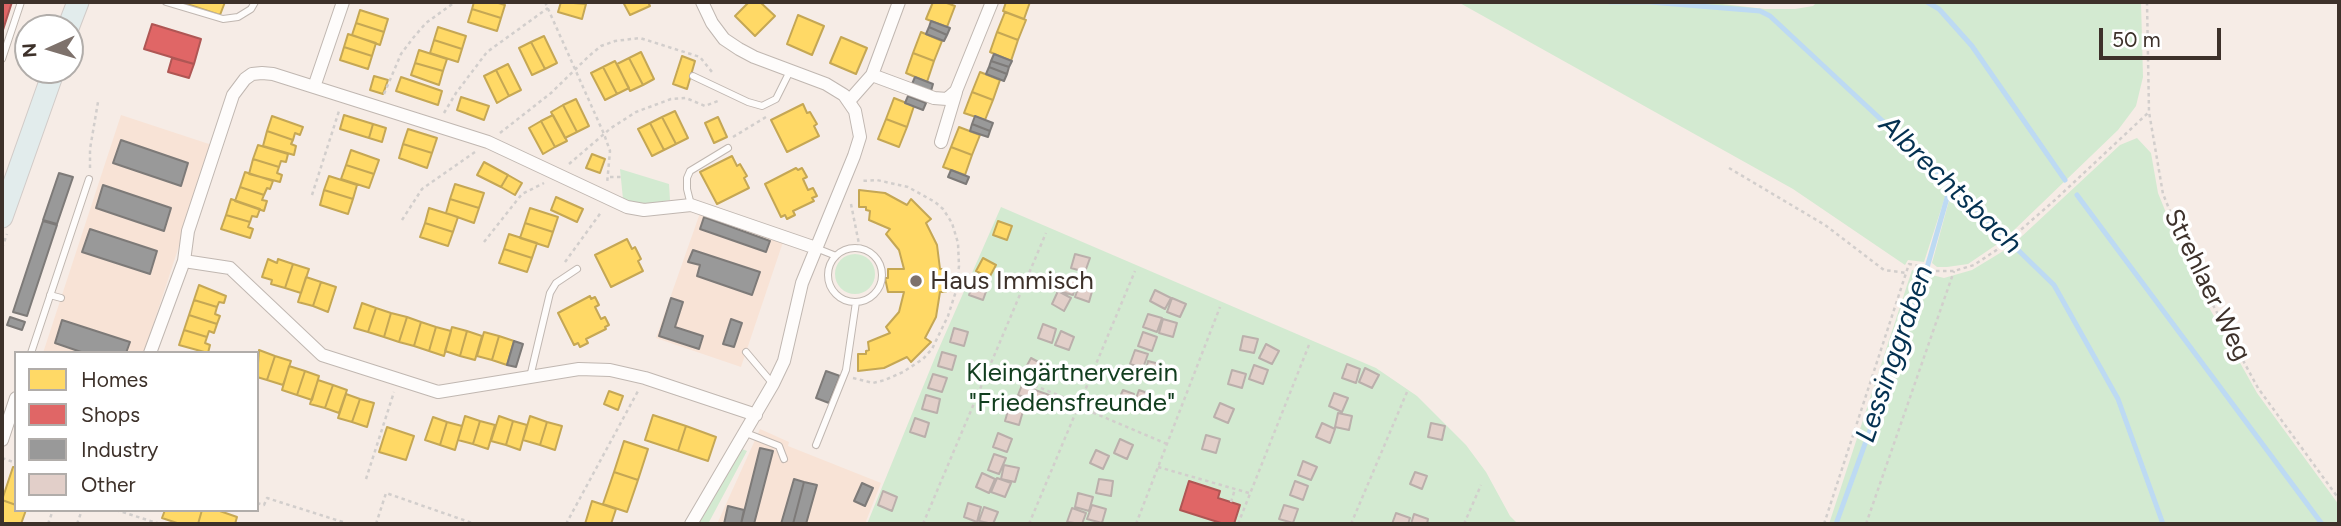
<!DOCTYPE html>
<meta charset="utf-8">
<style>
body{margin:0}
#map{position:relative;width:2341px;height:526px;overflow:hidden;background:#f6ece6;font-family:Figtree,sans-serif}
canvas{display:block}
.frame{position:absolute;inset:0;border:4px solid #3d312a;pointer-events:none}
.legend{position:absolute;left:14px;top:351px;width:245px;height:161px;box-sizing:border-box;background:#fff;border:2px solid #b1adaa;margin:0;padding:9px 12px;list-style:none;font-size:21px;color:#3d312a}
.legend li{display:flex;align-items:center;gap:14px;height:35px}
.legend b{width:35px;border:2px solid #b1adaa}
.north{position:absolute;left:14px;top:14px;width:70px;height:70px;box-sizing:border-box;background:#fff;border:2px solid #b1adaa;border-radius:50%;rotate:266deg;font-size:19px;font-weight:700;line-height:28px;text-align:center;color:#3d312a}
.north::after{content:'';display:block;margin:auto;width:24px;height:32px;background:#7e726c;clip-path:polygon(50% 0,100% 100%,50% 72%,0 100%)}
.scale{position:absolute;left:2099px;top:28px;width:122px;height:32px;box-sizing:border-box;border:4px solid #3d312a;border-top:0;padding-left:9px;font-size:21px;line-height:24px;white-space:nowrap;color:#3d312a;-webkit-text-stroke:5px #fff;paint-order:stroke}
</style>
<div id="map">
<canvas width="2341" height="526"></canvas>
<div class="frame"></div>
<ul class="legend">
<li><b style="height:19px;background:#ffd966"></b>Homes</li>
<li><b style="height:19px;background:#e06666"></b>Shops</li>
<li><b style="height:19px;background:#999"></b>Industry</li>
<li><b style="height:19px;background:#e2cfc9"></b>Other</li>
</ul>
<div class="north">N</div>
<div class="scale">50 m</div>
</div>
<script>
const ctx = document.querySelector('canvas').getContext('2d');
ctx.lineJoin = 'round';
function fill(path, color) {
  ctx.fillStyle = color;
  ctx.fill(path, 'evenodd');
}
function shape(rows) {
  const path = new Path2D();
  for (const r of rows) {
    if (r.length === 3) {
      path.moveTo(r[0] + r[2], r[1]);
      path.arc(r[0], r[1], r[2], 0, 2 * Math.PI);
      continue;
    }
    path.moveTo(r[0], r[1]);
    for (let i = 2; i < r.length; i += 2) path.lineTo(r[i], r[i + 1]);
  }
  return path;
}
function stroke(path, color, width, dash) {
  ctx.strokeStyle = color;
  ctx.lineWidth = width;
  ctx.lineCap = dash ? 'butt' : 'round';
  ctx.setLineDash(dash || []);
  ctx.stroke(path);
}
function write(font, color, halo, rows, align = 'center') {
  ctx.font = font + ' Figtree,sans-serif';
  ctx.lineWidth = 7;
  ctx.setLineDash([]);
  ctx.textBaseline = 'middle';
  ctx.strokeStyle = halo;
  ctx.fillStyle = color;
  for (const [text, x, y, turn = 0] of rows) {
    ctx.save();
    ctx.translate(x, y);
    ctx.rotate((+turn || 0) * Math.PI / 180);
    ctx.textAlign = isNaN(turn) ? turn : align;
    if (halo) ctx.strokeText(text, 0, 0);
    ctx.fillText(text, 0, 0);
    ctx.restore();
  }
}
fill(shape([
 [121,115,212,145,144,353,43,353],
 [700,213,783,242,741,367,656,338],
 [760,429,789,442,788,446,881,483,865,524,717,524]
]), '#f8e3d6');
fill(shape([
 [1458,2,1705,2,1765,9,1795,9,1813,6,1817,2,2141,2,2143,77,2136,106,2118,130,2013,231,2020,238,2120,145,2137,138,2151,153,2158,193,2193,279,2257,393,2339,505,2339,524,1829,524,1912,270,1944,278,1972,270,2005,250,1999,243,1968,264,1947,267,1937,267,1932,263,1950,197,1946,194,1924,262,1908,260,1905,265,1793,189],
 [620,169,669,184,670,200,651,204,632,203,623,199],
 [1001,207,1376,368,1417,396,1466,445,1486,472,1510,516,1518,524,867,524,936,355],
 [855,274,20],
 [742,449,747,451,708,524,698,524]
]), '#d3ead1');
const homes = shape([
 [181,2,225,2,220,15,181,2],
 [474,2,495,2,505,5,501,18,472,9,474,2],
 [561,2,586,4,582,19,558,12,561,2],
 [623,2,648,2,650,6,630,15,623,2],
 [749,2,760,2,775,16,755,36,735,16,749,2],
 [933,2,944,2,955,6,947,27,926,19,933,2],
 [1006,2,1030,2,1024,19,1003,11,1006,2],
 [472,9,501,18,497,31,468,22,472,9],
 [360,10,388,19,384,32,356,23,360,10],
 [1005,12,1026,20,1018,40,997,32,1005,12],
 [798,15,824,26,812,55,787,44,798,15],
 [356,23,384,32,380,45,352,35,356,23],
 [438,27,466,36,462,49,434,40,438,27],
 [921,32,942,41,934,61,913,53,921,32],
 [997,32,1018,40,1011,61,990,52,997,32],
 [348,34,376,43,372,56,344,47,348,34],
 [544,36,557,63,545,69,531,42,544,36],
 [841,37,867,48,856,74,830,63,841,37],
 [434,40,462,49,458,62,430,53,434,40],
 [531,42,545,69,532,75,519,48,531,42],
 [344,47,372,56,368,69,340,60,344,47],
 [419,50,447,59,443,71,415,63,419,50],
 [641,52,654,79,643,85,629,58,641,52],
 [913,53,934,61,927,82,906,73,913,53],
 [682,56,695,61,687,89,673,84,682,56],
 [629,58,643,85,630,91,617,64,629,58],
 [615,61,629,88,617,94,603,67,615,61],
 [415,63,443,71,439,85,411,75,415,63],
 [508,64,521,90,509,96,496,70,508,64],
 [603,67,617,94,605,100,591,73,603,67],
 [496,70,509,96,497,103,484,76,496,70],
 [980,72,1000,80,993,100,972,92,980,72],
 [374,76,388,80,383,94,370,90,374,76],
 [401,77,442,91,438,105,396,91,401,77],
 [972,92,993,100,985,120,964,113,972,92],
 [461,97,489,106,484,120,457,110,461,97],
 [894,98,914,106,907,127,886,119,894,98],
 [576,99,589,126,577,132,563,105,576,99],
 [803,104,807,113,810,112,817,124,814,126,819,136,787,152,771,120,803,104],
 [563,105,577,132,565,138,551,112,563,105],
 [675,111,688,138,676,144,662,117,675,111],
 [344,115,373,124,369,138,340,129,344,115],
 [553,115,567,141,555,147,541,121,553,115],
 [272,116,303,127,300,135,295,133,293,140,267,131,272,116],
 [662,117,676,144,664,150,650,123,662,117],
 [718,117,727,137,714,143,705,123,718,117],
 [886,119,907,127,899,147,878,139,886,119],
 [541,121,555,147,543,154,529,128,541,121],
 [650,123,664,150,652,156,638,129,650,123],
 [373,124,386,128,382,142,369,138,373,124],
 [959,127,980,135,972,155,951,147,959,127],
 [408,129,437,138,432,153,403,144,408,129],
 [267,131,293,140,291,144,296,146,294,155,263,146,267,131],
 [403,144,432,153,427,168,399,158,403,144],
 [258,145,288,154,286,162,281,161,279,167,253,159,258,145],
 [951,147,972,155,965,175,943,167,951,147],
 [351,150,379,160,374,174,346,165,351,150],
 [592,154,605,159,600,173,586,168,592,154],
 [732,156,737,166,740,164,747,176,744,178,749,188,717,204,700,172,732,156],
 [253,159,279,167,277,173,282,175,280,182,249,174,253,159],
 [484,162,508,175,501,187,477,175,484,162],
 [346,165,374,174,369,188,341,179,346,165],
 [796,168,798,170,802,168,807,177,803,179,808,190,813,188,817,196,812,198,814,201,793,211,795,215,787,219,785,215,781,217,765,184,796,168],
 [245,172,273,181,270,189,267,188,264,195,240,187,245,172],
 [508,175,522,183,515,195,501,187,508,175],
 [329,176,357,185,353,199,324,190,329,176],
 [455,184,484,193,479,208,450,199,455,184],
 [240,187,264,195,262,200,267,201,264,211,235,201,240,187],
 [324,190,353,199,348,214,320,205,324,190],
 [859,190,885,193,907,205,911,199,931,219,926,223,937,245,940,269,946,269,946,292,940,292,936,317,925,338,931,342,911,362,907,357,884,368,858,371,858,354,866,354,866,351,869,350,868,342,890,333,886,327,899,312,904,292,888,292,885,278,888,278,888,269,904,269,899,250,886,234,890,229,869,220,870,211,866,210,866,207,859,207,859,190],
 [556,197,583,209,577,222,551,210,556,197],
 [231,199,260,209,257,217,252,216,250,222,226,215,231,199],
 [450,199,479,208,474,223,446,213,450,199],
 [429,208,458,217,453,232,425,223,429,208],
 [530,208,558,217,553,232,525,223,530,208],
 [226,215,250,222,248,227,253,229,250,238,221,229,226,215],
 [998,221,1012,226,1007,240,993,235,998,221],
 [425,223,453,232,448,246,420,237,425,223],
 [525,223,553,232,548,247,520,238,525,223],
 [509,234,537,243,532,258,504,249,509,234],
 [627,239,632,249,635,247,641,259,638,261,643,271,611,287,595,255,627,239],
 [504,249,532,258,527,272,499,263,504,249],
 [983,258,996,265,989,278,976,271,983,258],
 [268,259,277,263,278,259,293,264,285,288,271,284,272,280,262,277,268,259],
 [293,264,309,269,301,293,285,288,293,264],
 [306,277,321,282,313,306,298,302,306,277],
 [321,282,336,287,328,312,313,306,321,282],
 [199,285,226,296,224,303,219,302,217,307,194,300,199,285],
 [590,296,591,299,595,297,599,305,595,307,601,319,605,317,609,325,605,327,606,329,586,339,588,343,580,347,578,343,574,345,558,313,590,296],
 [194,300,217,307,215,314,220,316,217,324,189,315,194,300],
 [362,303,376,308,368,332,354,328,362,303],
 [376,308,391,313,384,337,368,332,376,308],
 [391,313,407,317,399,342,384,337,391,313],
 [189,315,217,324,214,333,209,331,207,337,184,330,189,315],
 [407,317,421,322,414,346,399,342,407,317],
 [421,322,436,327,429,351,414,346,421,322],
 [436,327,451,331,444,356,429,351,436,327],
 [452,327,467,331,460,356,445,351,452,327],
 [184,330,207,337,205,343,210,345,208,353,179,345,184,330],
 [467,331,482,336,475,360,460,356,467,331],
 [484,332,499,336,492,360,477,356,484,332],
 [499,336,514,341,507,365,492,360,499,336],
 [259,350,275,356,267,380,257,377,259,350],
 [275,356,291,361,283,385,267,380,275,356],
 [289,366,305,371,297,395,282,390,289,366],
 [305,371,319,376,312,400,297,395,305,371],
 [318,380,333,385,325,408,310,404,318,380],
 [333,385,347,390,339,413,325,408,333,385],
 [609,391,623,396,618,410,604,404,609,391],
 [346,394,360,399,352,422,338,418,346,394],
 [360,399,374,403,367,427,352,422,360,399],
 [653,415,686,426,678,451,645,440,653,415],
 [465,416,480,421,473,444,458,440,465,416],
 [499,416,513,421,506,445,491,441,499,416],
 [530,416,547,422,540,445,523,440,530,416],
 [433,417,447,422,440,445,425,440,433,417],
 [480,421,495,425,488,449,473,444,480,421],
 [513,421,527,425,520,450,506,445,513,421],
 [447,422,462,426,455,450,440,445,447,422],
 [547,422,562,426,555,450,540,445,547,422],
 [686,426,716,437,708,461,678,451,686,426],
 [387,427,414,436,406,460,379,452,387,427],
 [624,441,648,449,638,480,614,472,624,441],
 [13,467,16,467,16,505,2,500,13,467],
 [614,472,638,480,627,512,603,504,614,472],
 [2,500,16,505,16,510,26,510,21,524,2,524,2,500],
 [592,501,616,509,611,524,585,524,592,501],
 [165,510,202,510,198,524,180,524,162,518,165,510],
 [202,510,217,510,237,517,235,524,198,524,202,510]
]);
fill(homes, '#ffd966');
stroke(homes, '#c5a754', 2);
const shops = shape([
 [2,2,12,2,2,33,2,2],
 [152,24,201,39,194,64,144,49,152,24],
 [172,58,194,64,189,78,168,72,172,58],
 [1189,481,1220,491,1218,498,1240,505,1234,524,1224,524,1180,510,1189,481]
]);
fill(shops, '#e06666');
stroke(shops, '#af5654', 2);
const industry = shape([
 [931,21,950,28,947,35,929,27,931,21],
 [929,27,947,35,944,41,926,34,929,27],
 [994,54,1012,61,1009,67,991,61,994,54],
 [991,61,1009,67,1007,74,989,67,991,61],
 [989,67,1007,74,1004,81,986,74,989,67],
 [915,77,933,84,931,91,912,84,915,77],
 [908,96,926,103,923,110,905,103,908,96],
 [975,116,993,123,990,131,972,124,975,116],
 [972,124,990,131,988,137,970,131,972,124],
 [121,140,188,163,181,186,113,163,121,140],
 [951,170,969,177,966,184,948,177,951,170],
 [59,173,73,177,57,224,43,220,59,173],
 [103,185,171,208,164,231,96,208,103,185],
 [704,217,770,241,766,252,700,229,704,217],
 [43,221,57,225,27,316,13,312,43,221],
 [90,229,157,251,150,274,82,252,90,229],
 [693,250,760,272,752,295,697,276,700,265,688,262,693,250],
 [671,298,683,302,675,327,703,336,699,349,659,336,671,298],
 [10,317,25,322,22,330,7,325,10,317],
 [731,319,742,323,734,347,723,344,731,319],
 [62,320,130,342,126,353,84,353,55,343,62,320],
 [514,341,523,344,516,367,507,365,514,341],
 [826,371,840,376,829,403,816,398,826,371],
 [760,448,773,451,754,524,741,524,760,448],
 [794,479,804,482,793,524,781,524,794,479],
 [804,482,817,485,806,524,793,524,804,482],
 [862,483,873,488,865,506,854,501,862,483],
 [728,506,744,510,741,524,724,524,728,506]
]);
fill(industry, '#999');
stroke(industry, '#7d7a78', 2);
stroke(shape([
 [1610,2,1650,2,1760,11,1770,16,1948,182,2054,285,2118,399,2163,524],
 [1927,2,1939,9,1972,46,2065,180],
 [2077,195,2322,524],
 [1836,524,1920,292,1947,198,1948,182]
]), '#bddaf3', 5);
const building = shape([
 [1075,254,1090,258,1085,272,1071,268,1075,254],
 [1062,277,1077,281,1073,295,1058,291,1062,277],
 [974,281,988,286,983,300,969,295,974,281],
 [1080,283,1093,288,1089,302,1075,297,1080,283],
 [1155,290,1171,298,1165,309,1150,301,1155,290],
 [1058,291,1071,298,1064,311,1052,304,1058,291],
 [1172,298,1186,304,1180,317,1167,312,1172,298],
 [1148,314,1162,318,1157,332,1143,327,1148,314],
 [1163,319,1177,323,1173,337,1159,333,1163,319],
 [1043,324,1056,329,1052,343,1038,338,1043,324],
 [954,328,968,332,964,346,950,342,954,328],
 [1061,331,1074,337,1069,350,1055,345,1061,331],
 [1143,332,1157,337,1152,351,1138,346,1143,332],
 [1243,336,1258,339,1254,353,1240,350,1243,336],
 [1266,344,1279,351,1272,364,1259,358,1266,344],
 [1135,350,1148,354,1143,368,1130,364,1135,350],
 [942,352,956,356,952,370,938,366,942,352],
 [1031,358,1044,365,1037,378,1024,371,1031,358],
 [1148,361,1163,365,1159,380,1145,376,1148,361],
 [1347,364,1360,369,1356,383,1342,378,1347,364],
 [1254,365,1268,370,1263,384,1249,379,1254,365],
 [1365,368,1379,375,1372,388,1359,382,1365,368],
 [1232,370,1246,374,1242,388,1228,384,1232,370],
 [933,374,947,378,942,392,928,388,933,374],
 [1022,385,1034,389,1030,399,1018,395,1022,385],
 [1035,390,1052,396,1047,409,1030,402,1035,390],
 [1123,390,1134,394,1128,410,1116,406,1123,390],
 [1139,390,1153,395,1147,409,1134,404,1139,390],
 [1334,393,1348,398,1342,412,1329,406,1334,393],
 [926,395,940,399,937,413,922,409,926,395],
 [1220,403,1234,409,1228,423,1214,417,1220,403],
 [1009,407,1023,411,1019,425,1005,421,1009,407],
 [1338,413,1352,416,1349,430,1335,427,1338,413],
 [915,418,929,423,925,437,910,432,915,418],
 [1322,423,1335,429,1330,443,1316,437,1322,423],
 [1431,423,1445,426,1442,440,1428,437,1431,423],
 [998,433,1012,439,1007,452,993,447,998,433],
 [1206,435,1220,439,1216,453,1202,449,1206,435],
 [1120,439,1133,445,1127,459,1114,453,1120,439],
 [1096,450,1109,456,1103,469,1090,463,1096,450],
 [994,454,1006,458,999,474,988,470,994,454],
 [1303,461,1317,467,1311,480,1298,475,1303,461],
 [1004,465,1019,468,1015,482,1001,479,1004,465],
 [1415,472,1427,476,1422,489,1410,484,1415,472],
 [982,473,995,479,989,493,976,487,982,473],
 [997,478,1011,483,1005,497,991,492,997,478],
 [1099,479,1113,481,1111,496,1096,493,1099,479],
 [1295,481,1308,486,1303,500,1290,495,1295,481],
 [883,491,897,497,892,511,878,505,883,491],
 [1078,493,1093,497,1089,511,1075,507,1078,493],
 [968,503,981,507,977,522,964,517,968,503],
 [1092,505,1106,509,1102,523,1087,519,1092,505],
 [1284,505,1298,509,1293,523,1279,519,1284,505],
 [984,507,998,512,993,524,979,521,984,507],
 [1072,508,1086,513,1082,524,1067,522,1072,508],
 [1396,513,1410,518,1408,524,1392,524,1396,513],
 [1414,514,1428,519,1427,524,1411,524,1414,514]
]);
fill(building, '#e2cfc9');
stroke(building, '#baafab', 2);
const service = shape([
 [166,2,223,19,238,17,251,9,255,2],
 [2,59,21,2],
 [693,76,748,102,762,106,776,99,790,71],
 [691,205,687,189,687,178,690,171,728,148],
 [816,248,836,256],
 [855,275,27],
 [50,295,61,298],
 [746,352,773,384],
 [31,353,89,179],
 [530,377,550,293,556,283,577,269],
 [746,433,779,446,784,459],
 [816,445,846,370,856,302]
]);
const minor = shape([
 [872,75,934,98,947,99,956,91,992,2],
 [314,87,343,2],
 [849,101,872,75,899,2],
 [941,142,956,92],
 [184,261,188,231,233,95,245,79,252,74,262,73,273,74,488,142,627,207,644,210,691,205,816,248],
 [150,353,184,261,230,268,322,355,438,392,579,369,610,370,645,378,756,415],
 [2,440,16,398],
 [691,524,773,384,784,361,802,283,854,156,860,137,855,111,844,95,826,84,754,57,739,49,724,39,712,23,702,2]
]);
const primary = shape([
 [68,28,78,2],
 [2,217,54,70]
]);
stroke(service, '#c0b7b1', 8);
stroke(minor, '#c0b7b1', 14);
stroke(primary, '#d1cbc8', 23);
stroke(shape([
 [545,2,604,134,610,151,607,184],
 [2147,2,2149,112,2163,194,2195,272,2258,388,2339,499],
 [70,63,78,43],
 [384,94,401,54,413,38,426,23,455,2],
 [444,113,456,93,487,52,548,8],
 [500,133,551,93,589,56,601,46,615,41,640,38,700,57,712,72],
 [733,137,766,117],
 [569,164,611,128,636,112,671,99,686,98,705,106,718,101],
 [90,168,90,149,98,102],
 [1729,168,1825,225,1884,270,1907,273],
 [610,177,621,177],
 [312,195,339,111],
 [851,204,860,249],
 [402,220,422,189,475,152],
 [484,242,522,194,544,183],
 [2,248,7,234],
 [565,262,602,211],
 [1936,271,1954,271,1974,265,2001,247,2055,200,2149,112],
 [989,367,1080,404],
 [853,378,873,383,885,380,903,372,923,359,932,349,948,316,956,291,959,266,958,243,952,223,943,209,935,202,908,187,877,180,861,181],
 [1080,407,1167,444],
 [2,458,16,463],
 [1158,467,1249,493],
 [366,479,394,392],
 [1231,502,1235,489],
 [257,503,264,505,267,498,349,524],
 [116,510,160,524],
 [48,524,53,510],
 [77,524,82,510],
 [376,524,386,493,475,524],
 [566,524,638,391],
 [923,524,1046,233],
 [1029,524,1135,271],
 [1136,524,1220,307],
 [1238,524,1309,345],
 [1351,524,1407,392],
 [1464,524,1481,485],
 [1824,524,1909,264,1919,266],
 [1866,524,1954,271]
]), '#d2cecc', 2.5, [3.5, 3.5]);
stroke(service, '#fefcfb', 6);
stroke(minor, '#fefcfb', 12);
stroke(primary, '#e2ecec', 21);
for (const [x, y, r, color] of [
 [916,281,7,"#7e726c"]
]) {
  const dot = new Path2D();
  dot.arc(x, y, r, 0, 2 * Math.PI);
  ctx.fillStyle = color;
  ctx.fill(dot);
  stroke(dot, '#fff', 2.5);
}
write('26px', '#3d312a', '#fff', [
 ["Haus Immisch",930,281]
], 'left');
write('26px', '#3d312a', '#fff', [
 ["Strehlaer Weg",2207,285,64]
]);
write('26px', '#123e1f', '#fff', [
 ["Kleingärtnerverein",1072,373],
 ["\"Friedensfreunde\"",1072,403]
]);
write('italic 28px', '#043151', '#fff', [
 ["Albrechtsbach",1950,185,44],
 ["Lessinggraben",1895,354,-71]
]);
</script>
